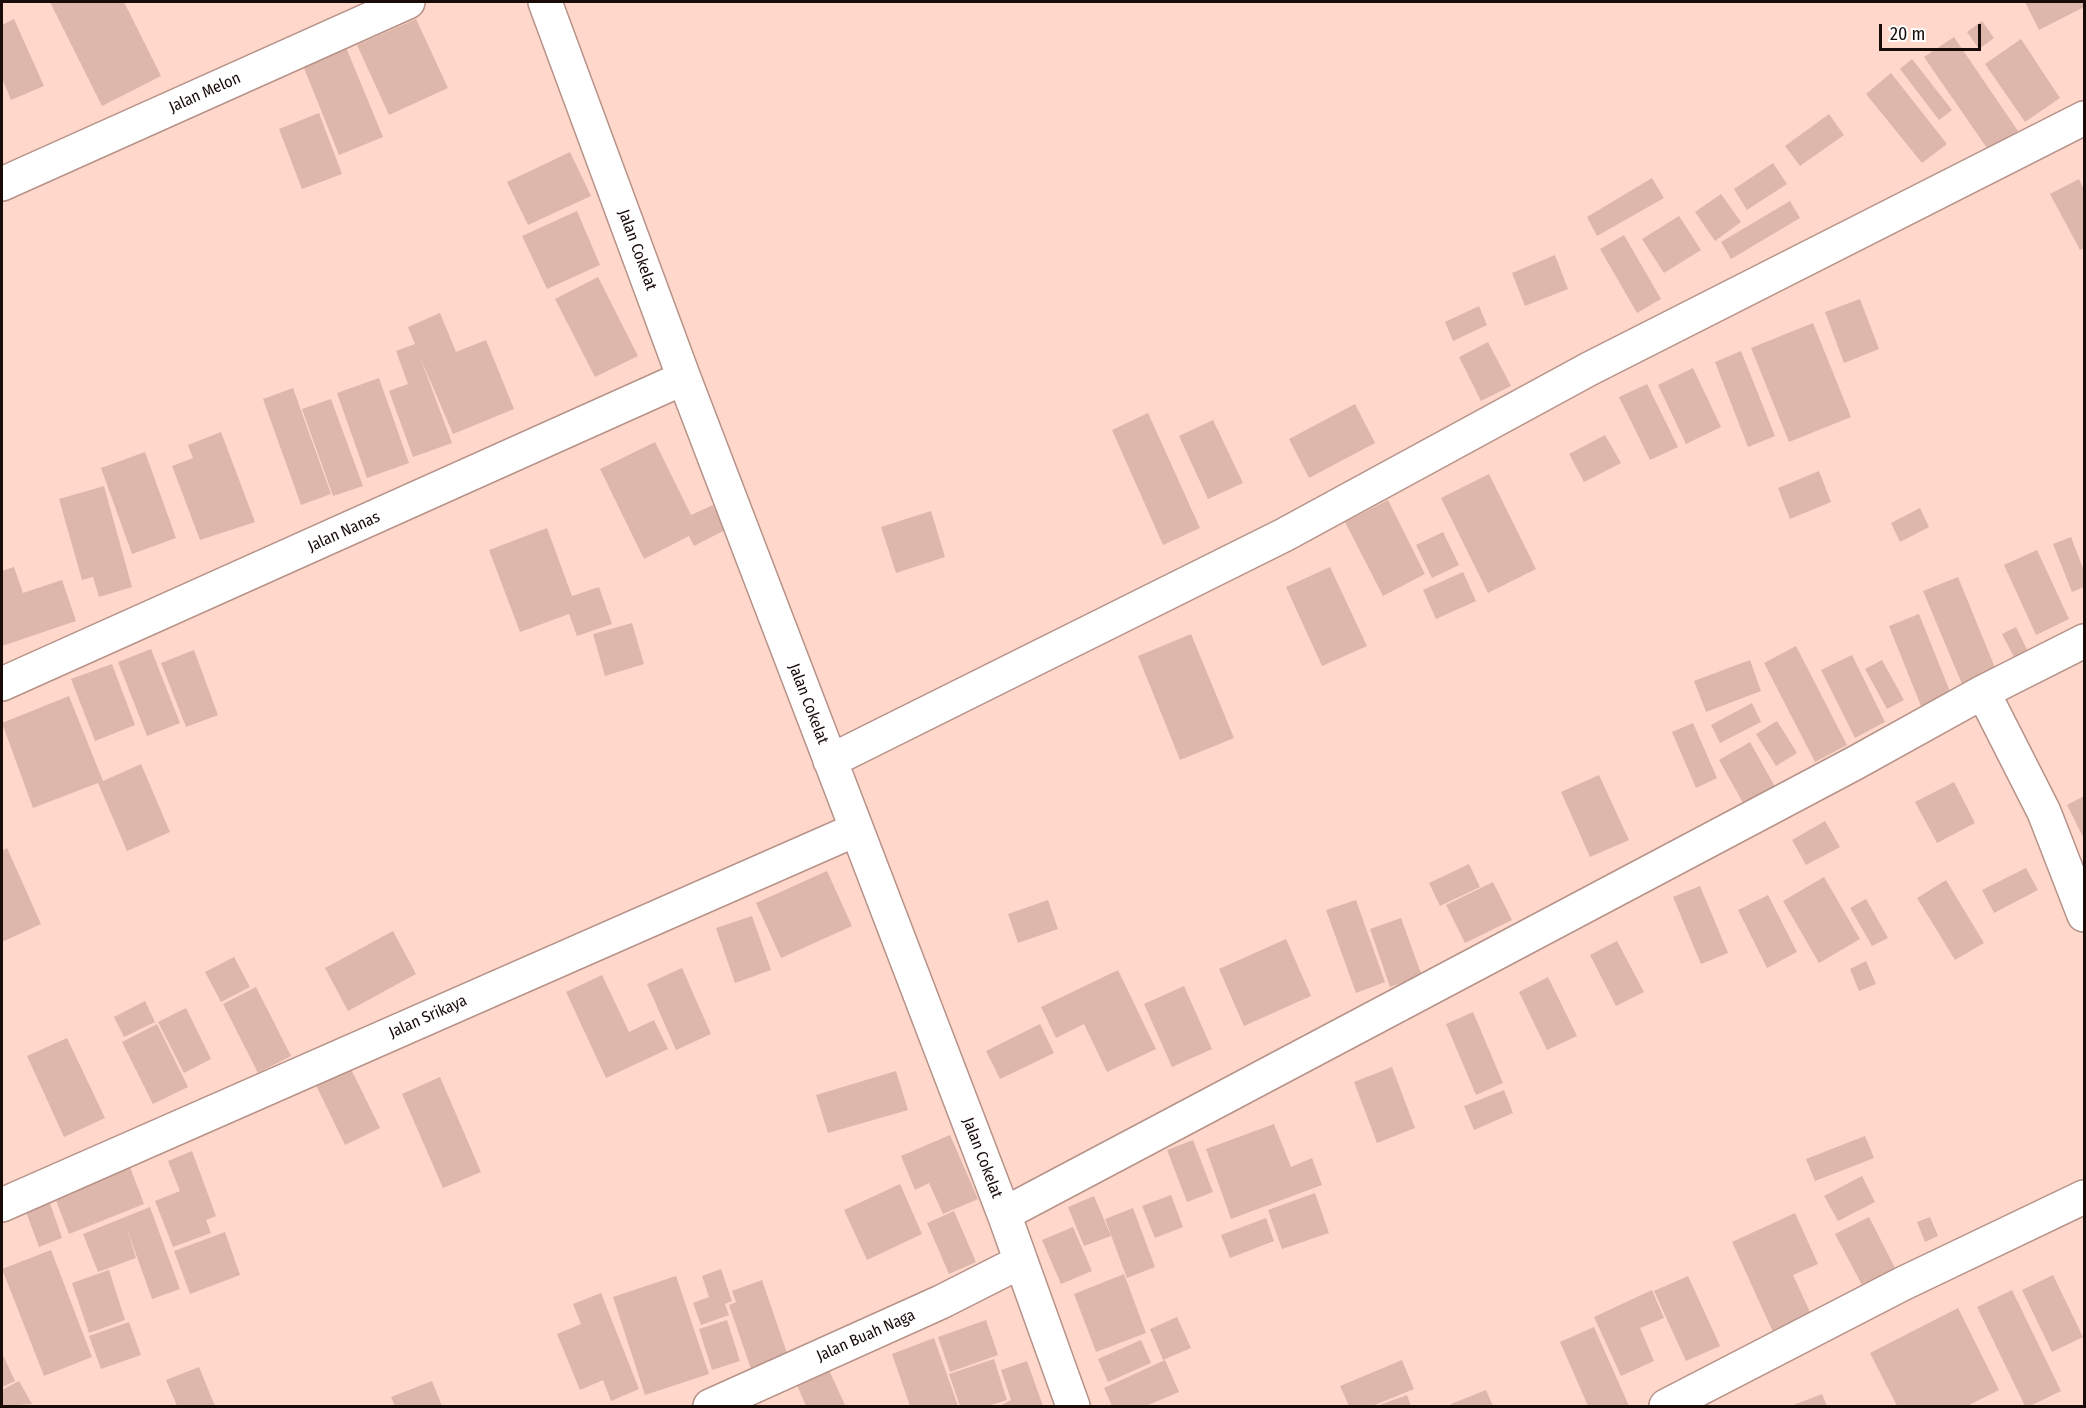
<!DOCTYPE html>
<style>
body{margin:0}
#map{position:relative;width:2086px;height:1408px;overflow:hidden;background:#ffd7cb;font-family:"Fira Sans Condensed",sans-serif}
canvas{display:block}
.frame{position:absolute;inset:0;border:3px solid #180b08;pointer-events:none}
.scale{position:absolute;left:1879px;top:24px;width:102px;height:27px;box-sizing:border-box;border:3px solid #180b08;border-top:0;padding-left:8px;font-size:18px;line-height:21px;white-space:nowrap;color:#180b08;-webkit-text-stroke:4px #fff;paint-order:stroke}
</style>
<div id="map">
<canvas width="2086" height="1408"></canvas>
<div class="frame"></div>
<div class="scale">20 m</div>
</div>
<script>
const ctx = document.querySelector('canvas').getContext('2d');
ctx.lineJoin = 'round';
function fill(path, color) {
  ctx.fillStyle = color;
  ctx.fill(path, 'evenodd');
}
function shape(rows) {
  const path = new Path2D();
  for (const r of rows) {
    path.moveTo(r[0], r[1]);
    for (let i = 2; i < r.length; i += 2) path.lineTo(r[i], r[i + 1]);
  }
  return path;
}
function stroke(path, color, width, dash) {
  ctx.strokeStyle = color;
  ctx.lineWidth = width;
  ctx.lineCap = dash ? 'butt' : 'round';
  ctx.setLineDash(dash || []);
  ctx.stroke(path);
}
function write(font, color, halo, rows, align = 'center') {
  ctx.font = font + ' "Fira Sans Condensed",sans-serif';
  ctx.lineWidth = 4.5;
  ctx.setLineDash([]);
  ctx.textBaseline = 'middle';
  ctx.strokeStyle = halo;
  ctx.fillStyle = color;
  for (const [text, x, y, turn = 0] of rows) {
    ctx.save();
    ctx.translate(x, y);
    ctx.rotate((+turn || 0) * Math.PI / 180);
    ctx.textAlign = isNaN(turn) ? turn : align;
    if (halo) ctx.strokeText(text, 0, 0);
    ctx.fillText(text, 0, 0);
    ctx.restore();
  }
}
fill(shape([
 [50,2,124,2,161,76,102,106],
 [2025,2,2084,2,2084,7,2039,30],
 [14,19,44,86,11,100,2,78,2,25],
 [416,19,448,88,389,115,357,45],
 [1982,21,1994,38,1979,49,1967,32],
 [1954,37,2018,131,1989,151,1924,57],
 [2021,39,2060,98,2025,122,1985,64],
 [343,40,383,137,339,155,300,58],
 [1912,59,1952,110,1939,120,1900,69],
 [1891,73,1947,144,1922,163,1866,94],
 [319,113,342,174,302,189,279,129],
 [1829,114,1844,135,1800,166,1785,146],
 [570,152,591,196,528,225,507,182],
 [1773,163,1787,184,1747,210,1734,189],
 [1652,178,1664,198,1597,236,1587,217],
 [2079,179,2084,190,2084,248,2080,250,2050,194],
 [1721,194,1741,222,1715,241,1695,212],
 [1790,201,1800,218,1731,259,1721,242],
 [577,211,600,265,547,289,522,236],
 [1679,216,1701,250,1664,273,1642,239],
 [1624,235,1661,299,1637,313,1600,249],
 [1555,255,1568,289,1525,306,1512,273],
 [598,277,638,356,595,377,555,299],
 [1860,299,1879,349,1844,363,1825,312],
 [1479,306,1487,325,1453,341,1445,322],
 [440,313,456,352,486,340,514,409,453,434,420,357,452,443,413,457,389,391,408,384,396,351,415,344,408,327],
 [1813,323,1851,417,1789,442,1751,348],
 [1488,342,1511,386,1481,401,1459,357],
 [1741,351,1775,436,1748,447,1715,362],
 [1693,368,1721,427,1686,444,1658,385],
 [379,378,409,463,367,478,337,393],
 [1647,384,1678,447,1650,460,1619,397],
 [293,388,331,494,301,505,263,399],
 [331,399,363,486,333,496,302,409],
 [1355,404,1375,443,1309,478,1289,439],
 [1148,413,1200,528,1163,545,1112,430],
 [1213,420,1243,483,1208,499,1179,436],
 [221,432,255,522,200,540,172,466,193,458,188,445],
 [1605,435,1621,463,1584,482,1569,454],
 [655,442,691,515,713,505,725,530,694,546,689,536,644,559,600,469],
 [145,452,176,538,132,554,101,468],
 [1819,471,1831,502,1790,519,1778,488],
 [1489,474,1536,569,1488,593,1441,498],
 [104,486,132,587,99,597,93,577,82,580,59,499],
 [1388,500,1425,574,1383,596,1345,522],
 [1920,508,1929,527,1900,542,1891,523],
 [931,511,945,557,896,573,881,527],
 [547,528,572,596,599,587,612,624,577,636,569,614,520,632,489,550],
 [1443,532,1459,565,1432,578,1416,545],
 [2071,537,2084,571,2084,587,2072,592,2053,544],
 [2037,550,2069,619,2036,635,2004,565],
 [14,567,23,593,62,580,76,621,2,646,2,571],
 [1330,567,1367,646,1322,666,1286,587],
 [1463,572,1476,601,1436,619,1423,590],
 [1958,577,1996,670,1962,684,1923,591],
 [1919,614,1955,704,1925,716,1889,626],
 [632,623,644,664,605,676,593,634],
 [2016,627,2031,658,2018,665,2002,634],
 [1191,634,1234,738,1180,760,1138,656],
 [1796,646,1847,745,1815,762,1764,663],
 [151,649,180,723,147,736,118,662],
 [194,650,218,715,186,727,161,663],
 [1852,655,1885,722,1855,738,1821,670],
 [1750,660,1761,691,1706,712,1694,681],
 [1882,660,1904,700,1887,709,1865,669],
 [112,664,135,725,95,741,71,679],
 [69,696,103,781,141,764,170,832,127,851,98,783,33,808,2,723],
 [1752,703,1761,722,1720,743,1711,725],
 [1777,721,1797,753,1776,766,1756,734],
 [1693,723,1717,778,1696,788,1672,732],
 [1750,742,1778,792,1747,810,1719,760],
 [1599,775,1629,840,1590,857,1561,792],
 [1954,782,1975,823,1937,843,1915,802],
 [2084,796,2084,839,2067,805],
 [1825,821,1840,847,1806,865,1792,840],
 [7,848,41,924,2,942,2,851],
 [1469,864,1480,887,1440,906,1429,883],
 [2026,868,2038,890,1994,913,1982,890],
 [827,871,852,926,781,958,756,903],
 [1824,877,1860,939,1819,963,1783,901],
 [1946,880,1984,943,1955,960,1917,898],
 [1493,882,1512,920,1465,943,1446,905],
 [1700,886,1728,953,1701,964,1673,897],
 [1768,895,1797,952,1767,968,1738,910],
 [1866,899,1888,938,1872,946,1850,908],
 [1048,900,1058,929,1018,943,1008,914],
 [1356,900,1385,982,1356,993,1326,910],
 [752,916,771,970,735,983,716,928],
 [1401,918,1422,976,1390,987,1370,929],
 [393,931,416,974,348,1011,325,968],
 [1286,939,1311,996,1244,1026,1219,969],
 [1617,941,1644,992,1616,1006,1590,955],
 [234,957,250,987,221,1002,205,972],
 [1866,961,1876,984,1859,991,1850,969],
 [682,968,711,1034,676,1050,647,984],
 [1118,970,1156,1049,1107,1072,1084,1024,1056,1038,1041,1007],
 [602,975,629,1032,654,1020,668,1049,606,1078,566,992],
 [1548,977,1577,1036,1547,1050,1519,992],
 [1184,986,1212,1049,1172,1067,1144,1004],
 [256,987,291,1056,258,1073,223,1004],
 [145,1001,155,1022,124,1037,114,1017],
 [186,1008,211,1059,184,1073,158,1022],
 [1473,1012,1503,1083,1476,1095,1446,1024],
 [157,1024,188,1087,153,1104,122,1042],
 [1040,1024,1054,1053,1000,1079,986,1051],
 [67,1038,105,1118,64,1137,27,1056],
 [348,1063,380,1128,345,1145,313,1079],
 [1392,1067,1415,1128,1377,1143,1354,1082],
 [896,1071,908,1110,828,1133,816,1095],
 [440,1077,481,1172,443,1188,402,1094],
 [1504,1090,1513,1113,1474,1130,1464,1106],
 [1274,1124,1291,1167,1312,1158,1322,1185,1231,1219,1206,1149],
 [950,1135,978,1199,943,1214,929,1183,915,1190,901,1156],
 [1865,1136,1874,1158,1815,1181,1806,1159],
 [1193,1140,1213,1192,1187,1202,1167,1150],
 [192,1151,216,1216,206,1220,211,1233,173,1247,155,1201,180,1191,168,1161],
 [130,1167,144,1204,69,1234,55,1198],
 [1862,1176,1875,1202,1838,1221,1824,1196],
 [900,1184,922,1234,867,1260,844,1210],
 [1315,1193,1329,1233,1282,1249,1268,1210],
 [1171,1195,1183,1227,1155,1238,1142,1206],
 [1094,1196,1111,1236,1084,1246,1068,1207],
 [50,1203,62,1238,39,1247,26,1212],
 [150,1207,180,1289,152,1299,127,1229,136,1258,98,1272,83,1234],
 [1133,1208,1155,1267,1127,1278,1105,1219],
 [954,1211,976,1262,949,1274,927,1223],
 [1795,1213,1818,1264,1793,1275,1811,1314,1773,1332,1732,1242],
 [1869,1217,1895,1268,1862,1285,1835,1234],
 [1930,1217,1938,1236,1925,1242,1917,1222],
 [1266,1218,1274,1241,1230,1258,1221,1235],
 [1073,1227,1092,1271,1061,1284,1042,1240],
 [225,1232,240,1275,190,1294,174,1251],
 [51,1250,92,1357,44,1376,2,1269],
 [721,1269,732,1301,725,1304,729,1315,701,1325,693,1303,709,1297,702,1276],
 [109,1270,125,1320,89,1333,72,1283],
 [1124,1274,1146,1333,1096,1352,1074,1294],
 [2053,1275,2083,1337,2052,1352,2022,1290],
 [676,1276,709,1374,645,1395,613,1297],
 [1688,1276,1720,1346,1686,1361,1654,1291],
 [762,1280,789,1359,752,1372,729,1305,736,1302,732,1291],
 [1652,1290,1664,1318,1640,1328,1654,1361,1621,1376,1594,1317],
 [2012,1290,2061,1391,2030,1406,2025,1406,1977,1307],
 [601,1293,639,1389,611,1401,603,1380,580,1390,557,1334,581,1324,573,1304],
 [1958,1308,1999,1390,1967,1406,1897,1406,1870,1353],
 [1177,1317,1191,1348,1163,1360,1150,1329],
 [727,1320,740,1361,712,1370,699,1329],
 [986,1320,998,1355,950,1372,938,1337],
 [129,1322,141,1355,101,1369,89,1336],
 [1594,1327,1629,1406,1588,1406,1560,1342],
 [934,1338,958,1406,910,1406,892,1354],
 [1141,1340,1151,1363,1108,1382,1098,1359],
 [2,1353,15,1381,2,1387],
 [994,1359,1007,1400,988,1406,960,1406,949,1374],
 [1165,1360,1179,1392,1146,1406,1112,1406,1104,1388],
 [1402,1360,1414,1389,1372,1406,1349,1406,1340,1386],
 [1027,1361,1043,1406,1000,1406,1011,1400,1001,1370],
 [199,1367,215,1406,177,1406,166,1380],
 [828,1368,845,1405,806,1406,796,1383],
 [19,1381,32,1404,2,1406,2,1390],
 [432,1381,442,1406,395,1406,391,1397],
 [1486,1390,1493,1406,1452,1406,1451,1404],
 [1822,1394,1827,1406,1791,1406],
 [1407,1395,1411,1406,1377,1406]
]), '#deb7ac');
const street = shape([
 [545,2,684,378,1004,1214,1073,1406],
 [2,184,408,2],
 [2,684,684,378],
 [1983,692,2044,812,2084,915],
 [830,761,1284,535,1589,369,2084,118],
 [2,1205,855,830],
 [1004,1214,1855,763,1983,692,2084,641],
 [710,1406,941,1302,1020,1262],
 [1666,1406,1902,1284,2084,1197]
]);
stroke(street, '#b79288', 36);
stroke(street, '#fff', 33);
write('16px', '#180b08', '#fff', [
 ["Jalan Melon",205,93,-24],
 ["Jalan Cokelat",637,250,70],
 ["Jalan Nanas",344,532,-24],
 ["Jalan Cokelat",808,704,69],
 ["Jalan Srikaya",428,1017,-24],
 ["Jalan Cokelat",982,1158,69],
 ["Jalan Buah Naga",866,1336,-24]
]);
</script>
